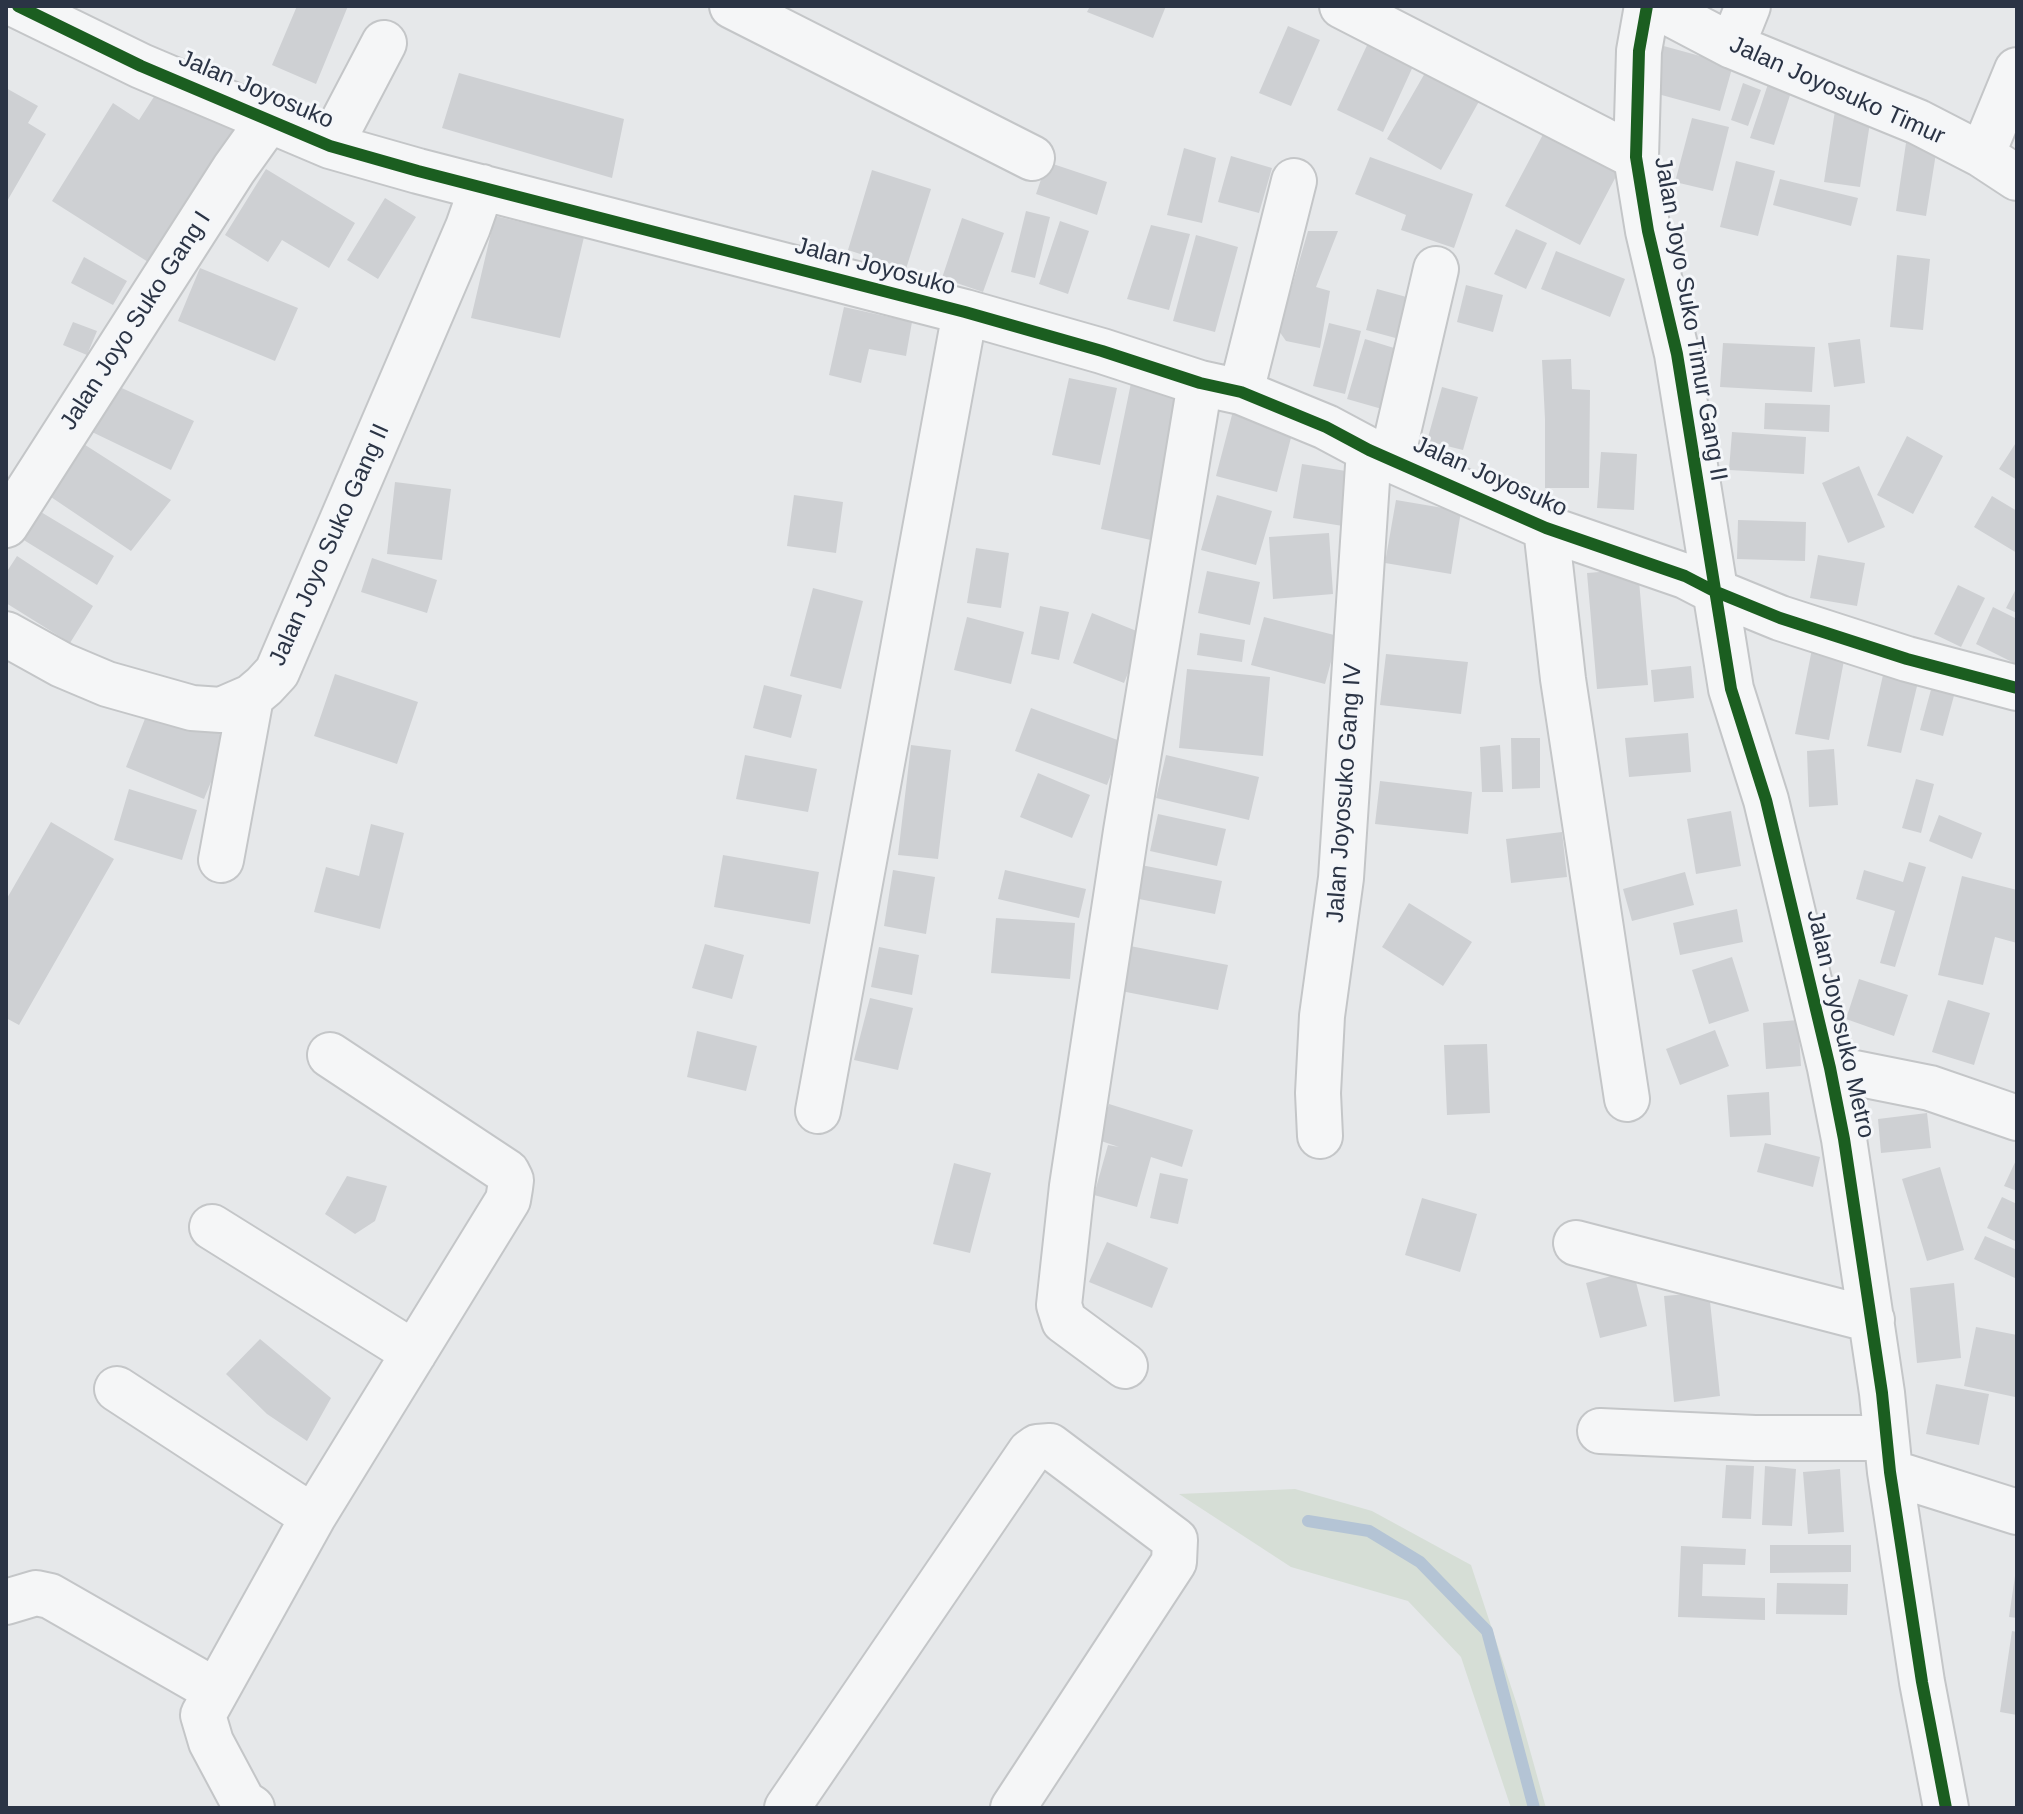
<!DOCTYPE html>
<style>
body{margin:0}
#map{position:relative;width:2023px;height:1814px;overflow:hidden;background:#e6e8ea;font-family:Helvetica,sans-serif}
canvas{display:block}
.frame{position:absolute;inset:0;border:8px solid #2b3445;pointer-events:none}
</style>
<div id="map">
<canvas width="2023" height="1814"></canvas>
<div class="frame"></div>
</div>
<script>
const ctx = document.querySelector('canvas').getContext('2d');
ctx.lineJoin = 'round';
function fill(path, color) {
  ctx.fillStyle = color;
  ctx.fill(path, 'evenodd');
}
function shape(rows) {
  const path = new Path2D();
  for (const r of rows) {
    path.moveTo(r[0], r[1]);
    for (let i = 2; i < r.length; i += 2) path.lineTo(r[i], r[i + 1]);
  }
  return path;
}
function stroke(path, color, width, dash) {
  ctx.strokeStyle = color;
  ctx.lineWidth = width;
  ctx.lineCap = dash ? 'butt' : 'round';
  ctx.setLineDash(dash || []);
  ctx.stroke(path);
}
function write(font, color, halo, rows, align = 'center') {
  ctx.font = font + ' Helvetica,sans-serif';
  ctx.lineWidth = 6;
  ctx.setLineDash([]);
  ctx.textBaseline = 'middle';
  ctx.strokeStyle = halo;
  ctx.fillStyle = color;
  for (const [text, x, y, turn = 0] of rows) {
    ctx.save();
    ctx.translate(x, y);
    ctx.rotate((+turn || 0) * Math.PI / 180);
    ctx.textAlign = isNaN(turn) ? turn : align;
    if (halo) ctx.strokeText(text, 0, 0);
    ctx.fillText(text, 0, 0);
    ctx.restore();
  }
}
fill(shape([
 [1295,1489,1372,1511,1471,1565,1519,1711,1546,1808,1511,1808,1461,1657,1408,1601,1291,1567,1179,1494]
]), '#d6ded6');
stroke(shape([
 [1308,1521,1369,1531,1420,1562,1487,1631,1534,1808]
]), '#b4c4d5', 12);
fill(shape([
 [297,6,348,6,316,84,272,65],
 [1090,6,1166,6,1153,38,1087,12],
 [1288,26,1320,40,1291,106,1259,93],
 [1369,41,1415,62,1383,132,1337,110],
 [1660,45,1733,65,1720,111,1647,91],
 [1429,66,1482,96,1441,170,1387,139],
 [459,73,624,119,612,178,442,128],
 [1770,78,1793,86,1774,145,1750,138],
 [1743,83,1761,90,1748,126,1731,120],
 [6,88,38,106,28,123,46,134,6,203],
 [159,89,245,132,156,267,52,201,113,103,139,120],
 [1836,104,1872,110,1860,187,1824,182],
 [1692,118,1729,127,1713,191,1675,182],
 [1548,125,1622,165,1580,245,1505,206],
 [1906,143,1937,147,1926,216,1896,211],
 [1184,148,1216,158,1202,223,1167,215],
 [1231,156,1272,168,1259,213,1218,202],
 [1370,157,1473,194,1454,248,1401,230,1406,215,1355,194],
 [1736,161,1775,171,1758,236,1720,227],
 [1047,162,1107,182,1097,215,1036,194],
 [266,169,355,223,329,268,282,240,268,262,225,235],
 [872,170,931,189,906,269,848,250],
 [1780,179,1858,198,1851,226,1773,205],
 [385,198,416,217,378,279,347,260],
 [1026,211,1050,217,1035,278,1011,272],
 [495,216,584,237,560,338,471,318],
 [962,218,1004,233,983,292,942,278],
 [1060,221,1089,231,1068,294,1039,284],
 [1151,225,1190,234,1169,310,1127,299],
 [1516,229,1547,243,1526,289,1494,274],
 [1308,231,1338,231,1316,287,1330,291,1320,348,1286,341,1279,331],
 [1196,235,1238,247,1215,332,1173,321],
 [1556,251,1625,279,1610,317,1541,289],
 [1897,255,1930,259,1923,330,1890,327],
 [84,257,127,281,113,305,71,283],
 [200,268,298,308,275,361,178,321],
 [1466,285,1503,295,1493,332,1457,322],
 [1377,289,1425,302,1414,343,1366,330],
 [844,307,912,322,906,356,869,349,861,383,829,375],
 [73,322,97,331,87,355,63,345],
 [1329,323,1361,331,1345,394,1313,386],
 [1365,339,1407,352,1389,411,1347,399],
 [1860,339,1865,383,1834,387,1828,343],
 [1723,343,1815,347,1812,392,1720,387],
 [1571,359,1572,389,1590,390,1589,488,1545,488,1545,419,1542,360],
 [1069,378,1117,388,1100,465,1052,455],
 [1131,383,1180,393,1151,540,1101,529],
 [113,384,194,421,171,470,90,431],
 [1442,387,1478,397,1463,450,1427,441],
 [1765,403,1830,405,1829,432,1764,429],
 [1233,411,1294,426,1277,492,1216,476],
 [1732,432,1806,437,1804,474,1729,470],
 [1907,436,1943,456,1913,514,1877,495],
 [79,441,171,500,131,551,48,495],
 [2017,441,2017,480,1999,469],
 [1601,452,1637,454,1634,510,1597,508],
 [1302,464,1352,472,1343,526,1293,518],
 [1859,466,1885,527,1848,543,1822,483],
 [395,482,451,489,442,560,387,554],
 [794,495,843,502,836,553,787,546],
 [1217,495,1272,511,1256,565,1201,550],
 [1992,496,2017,511,2017,553,1974,527],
 [1396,500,1461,511,1451,574,1385,563],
 [26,503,114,556,97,585,9,531],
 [1738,520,1806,522,1805,561,1737,559],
 [1329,533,1333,594,1273,599,1269,537],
 [976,548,1009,553,1001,608,967,603],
 [1818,555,1865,563,1857,606,1810,598],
 [17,556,93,606,70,643,6,603,6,573],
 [372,558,437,580,427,613,361,592],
 [1638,569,1648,685,1597,689,1587,573],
 [1207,571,1260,582,1250,625,1198,613],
 [1958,585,1985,598,1961,647,1934,634],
 [2017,587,2017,613,2006,608],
 [813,588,863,601,841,689,790,676],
 [1040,606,1069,612,1059,660,1031,654],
 [1993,607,2017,619,2016,664,1976,644],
 [1092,613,1144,634,1124,683,1073,663],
 [967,617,1024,632,1011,684,954,670],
 [1264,617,1338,636,1325,684,1251,665],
 [1200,633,1245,640,1242,662,1197,655],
 [1812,649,1845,655,1829,740,1795,734],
 [1386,654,1468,662,1461,714,1380,705],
 [1691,666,1694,698,1654,702,1651,670],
 [1187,669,1270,677,1263,756,1179,748],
 [335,674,418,702,397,764,314,736],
 [1883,675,1918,682,1901,753,1867,746],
 [1935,675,1958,681,1943,736,1920,730],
 [764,685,802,695,791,738,753,728],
 [150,706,229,738,204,799,126,767],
 [1031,708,1123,742,1107,785,1015,751],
 [1688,733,1691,772,1629,777,1625,738],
 [1511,738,1540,738,1540,788,1512,789],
 [911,745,951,750,938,859,898,855],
 [1500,745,1503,792,1482,792,1480,747],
 [1834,749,1838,805,1809,807,1807,751],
 [745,755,817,769,808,812,736,799],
 [1166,755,1259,777,1249,820,1156,798],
 [1038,773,1090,795,1072,838,1020,817],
 [1916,779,1934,784,1921,833,1902,828],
 [1380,781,1472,792,1468,834,1375,824],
 [129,789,197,810,182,860,114,840],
 [1731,811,1741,866,1696,874,1687,819],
 [1158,814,1226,829,1217,866,1150,851],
 [1939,815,1982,833,1972,859,1929,841],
 [51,822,114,859,19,1025,6,1018,6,900],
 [371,824,404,833,380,929,314,912,326,867,359,876],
 [1562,832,1567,877,1511,883,1506,839],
 [723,855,819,872,810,924,714,907],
 [1909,862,1926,867,1895,967,1880,963,1895,911,1856,899,1864,870,1903,882],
 [1141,865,1222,881,1215,914,1134,898],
 [893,870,935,877,926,934,884,926],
 [1005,870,1086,889,1079,918,998,899],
 [1685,872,1694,905,1632,921,1623,889],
 [1962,876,2017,890,2017,943,1995,937,1983,985,1938,975],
 [1409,903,1472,942,1443,986,1382,947],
 [1737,909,1743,942,1680,955,1673,923],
 [996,918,1075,923,1070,979,991,973],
 [705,944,744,955,732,999,692,988],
 [1130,946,1228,965,1218,1010,1121,991],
 [879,947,919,955,912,995,871,987],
 [1732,957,1749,1011,1709,1024,1692,970],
 [1859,979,1908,995,1894,1036,1846,1019],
 [870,998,913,1008,898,1070,854,1060],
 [1948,1000,1990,1013,1974,1065,1932,1052],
 [1798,1020,1801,1066,1766,1069,1763,1023],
 [1715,1030,1729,1066,1680,1085,1666,1049],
 [697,1031,757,1046,746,1091,687,1077],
 [1487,1044,1490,1113,1447,1115,1444,1045],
 [1769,1092,1771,1135,1730,1137,1727,1095],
 [1109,1104,1193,1130,1182,1167,1151,1157,1137,1207,1094,1195,1108,1145,1119,1147,1098,1140],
 [1927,1113,1931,1148,1881,1153,1878,1119],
 [1765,1143,1820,1157,1813,1187,1757,1172],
 [2017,1158,2017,1191,2004,1186],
 [954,1163,991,1173,970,1253,933,1244],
 [1940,1167,1964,1250,1927,1261,1902,1179],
 [1160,1173,1188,1179,1178,1224,1150,1218],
 [347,1176,387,1186,375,1221,355,1234,325,1214],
 [2002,1197,2017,1204,2017,1242,1987,1228],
 [1422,1198,1477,1214,1460,1272,1405,1255],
 [1985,1236,2017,1250,2017,1279,1974,1259],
 [1107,1242,1168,1268,1152,1308,1089,1282],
 [1633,1270,1647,1326,1600,1338,1586,1283],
 [1954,1283,1961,1358,1917,1363,1910,1288],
 [1709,1292,1720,1396,1674,1402,1664,1296],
 [1976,1327,2017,1335,2015,1397,1964,1386],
 [260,1339,331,1398,307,1441,267,1414,226,1374],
 [1936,1384,1989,1394,1979,1445,1926,1434],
 [1726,1465,1754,1466,1751,1519,1722,1518],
 [1765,1466,1796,1469,1792,1526,1762,1525],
 [1840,1469,1844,1532,1808,1534,1803,1472],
 [1770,1545,1851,1545,1851,1572,1770,1573],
 [1681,1546,1746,1549,1745,1565,1703,1564,1702,1596,1765,1598,1765,1620,1678,1617],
 [2015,1576,2017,1576,2017,1618,2009,1617],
 [1777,1583,1848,1584,1847,1615,1776,1614],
 [2012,1631,2017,1632,2017,1715,2000,1712]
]), '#ced0d3');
const minor = shape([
 [18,6,141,66,330,146,418,171,965,312,1102,351,1200,383,1241,392,1326,427,1369,450,1546,528,1685,576,1714,591,1780,618,1907,659,2017,688],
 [732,6,1032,158],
 [1342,6,1636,157],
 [1647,6,1639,51,1636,157,1648,231,1677,354,1731,689,1766,800,1830,1068,1844,1139,1882,1393,1890,1472,1922,1682,1946,1808],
 [1656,6,1732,46,1918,122,1982,155,2017,178],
 [1732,46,1748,6],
 [330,146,384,43],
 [1982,155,2017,70],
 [1241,392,1294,181],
 [1392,458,1436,269],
 [6,525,234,169,269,120],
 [1546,528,1563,679,1627,1099],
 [6,634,62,665,107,684,192,708,221,710,251,697,264,686,277,672,468,227,482,187],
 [221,860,251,697],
 [1830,1068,1930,1088,2017,1118],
 [818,1111,965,312],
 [1320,1136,1318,1093,1322,1016,1341,878,1369,450],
 [212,1227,414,1353],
 [1576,1243,1872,1320],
 [1125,1366,1064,1321,1059,1305,1072,1186,1126,831,1200,383],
 [117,1389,313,1517],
 [1600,1431,1755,1438,1886,1438],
 [1890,1472,2017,1512],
 [6,1602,36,1593,50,1596,216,1691],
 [252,1808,243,1802,211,1742,203,1715,313,1517,508,1200,510,1188,511,1180,507,1172,330,1055],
 [787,1808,1030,1452,1037,1447,1050,1446,1175,1540,1174,1562,1013,1808]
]);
stroke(minor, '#c4c6c8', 48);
stroke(minor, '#f5f6f7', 44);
stroke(shape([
 [18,6,141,66,330,146,418,171,965,312,1102,351,1200,383,1241,392,1326,427,1369,450,1546,528,1685,576,1714,591,1780,618,1907,659,2017,688],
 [1647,6,1639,51,1636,157,1648,231,1677,354,1731,689,1766,800,1830,1068,1844,1139,1882,1393,1890,1472,1922,1682,1946,1808]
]), '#1b5e20', 12);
write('24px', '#2b3445', '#f4f6f9', [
 ["Jalan Joyosuko",256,90,23],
 ["Jalan Joyosuko Timur",1837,91,24],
 ["Jalan Joyosuko",875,267,15],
 ["Jalan Joyo Suko Timur Gang II",1690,319,80],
 ["Jalan Joyo Suko Gang I",136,321,-57],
 ["Jalan Joyosuko",1490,477,24],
 ["Jalan Joyo Suko Gang II",330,545,-66],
 ["Jalan Joyosuko Gang IV",1345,793,-86],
 ["Jalan Joyosuko Metro",1840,1024,77]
]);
</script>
